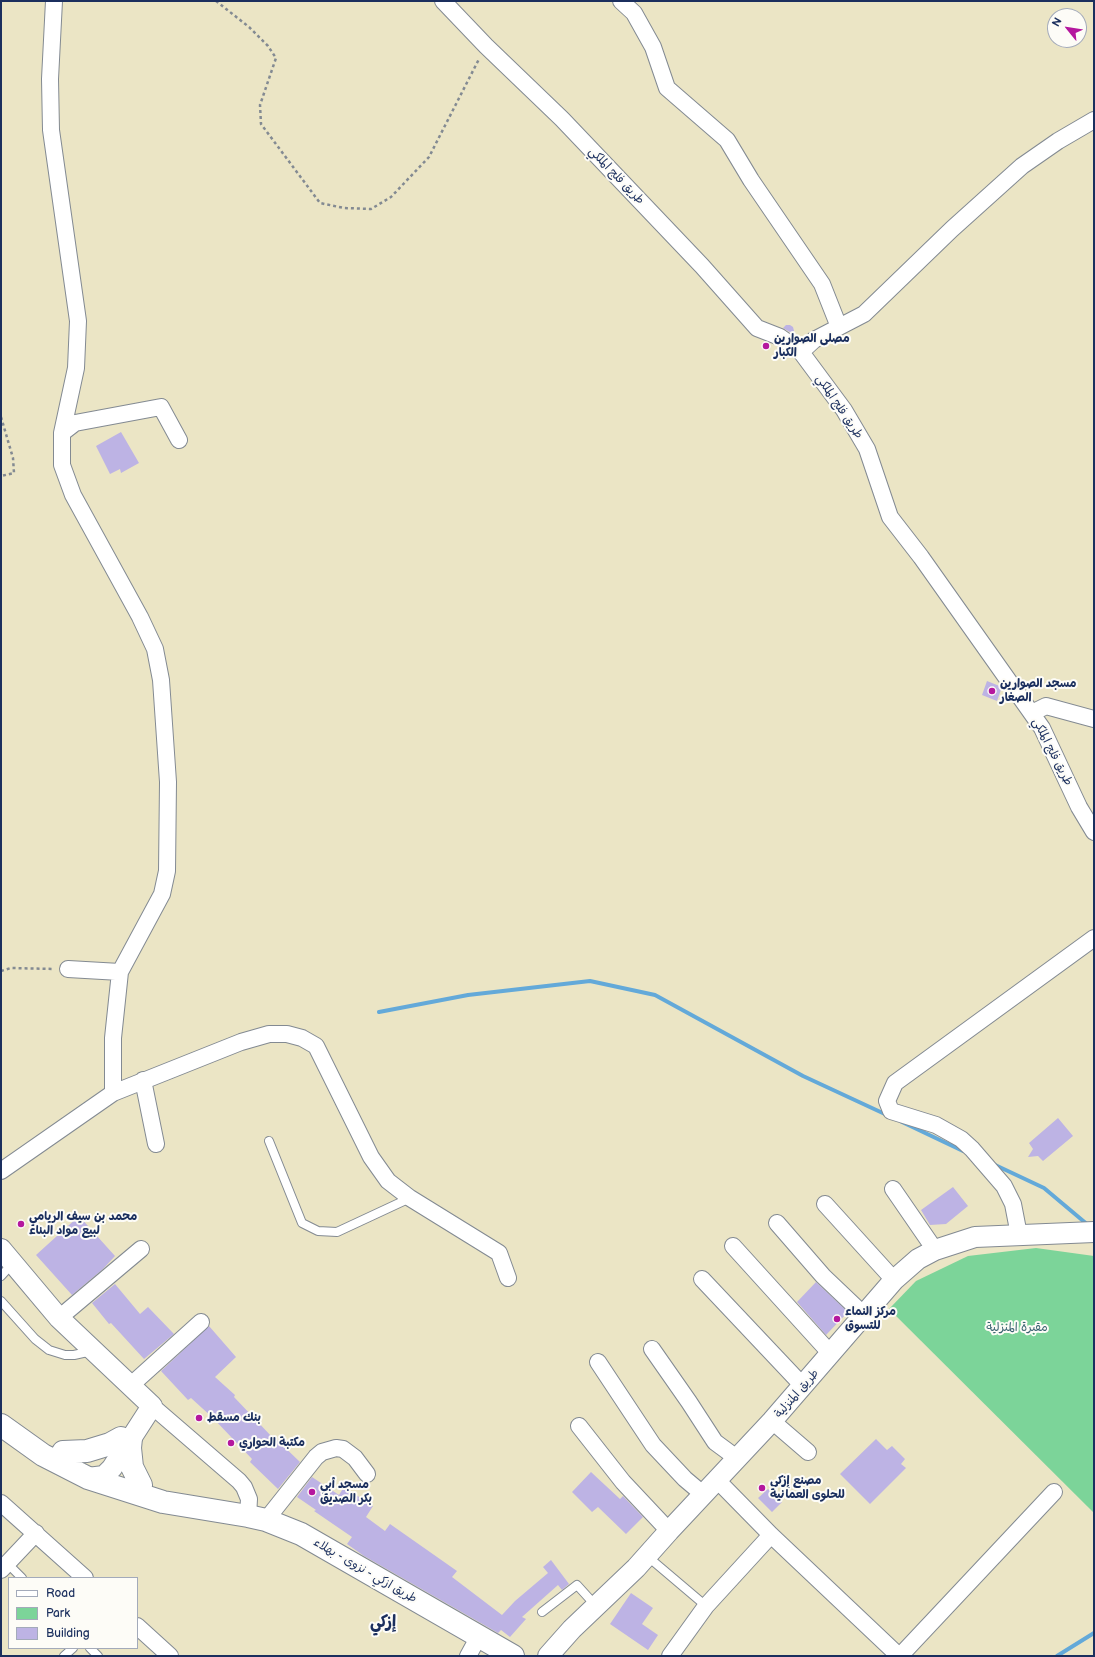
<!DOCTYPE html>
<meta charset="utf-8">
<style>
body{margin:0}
#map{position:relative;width:1095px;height:1657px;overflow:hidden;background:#ebe5c5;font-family:"Balsamiq Sans",sans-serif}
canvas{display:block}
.frame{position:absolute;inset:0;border:2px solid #1b2f5e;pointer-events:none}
.legend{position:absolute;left:8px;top:1577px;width:130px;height:72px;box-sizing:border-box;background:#fdfcf7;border:1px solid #a3aaba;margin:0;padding:5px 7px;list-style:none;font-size:12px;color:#1b2f5e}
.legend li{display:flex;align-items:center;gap:8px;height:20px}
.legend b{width:20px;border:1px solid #a3aaba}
.north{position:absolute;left:1047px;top:8px;width:40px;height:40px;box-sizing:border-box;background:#fdfcf7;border:1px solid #a3aaba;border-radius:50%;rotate:300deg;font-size:11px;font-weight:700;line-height:16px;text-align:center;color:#1b2f5e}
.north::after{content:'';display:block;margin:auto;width:14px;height:18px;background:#b5179e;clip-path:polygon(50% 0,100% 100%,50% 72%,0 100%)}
</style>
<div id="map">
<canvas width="1095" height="1657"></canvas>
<div class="frame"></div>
<ul class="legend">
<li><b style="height:5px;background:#fff"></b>Road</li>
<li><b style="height:11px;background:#7cd499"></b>Park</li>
<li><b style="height:11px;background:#bdb3e4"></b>Building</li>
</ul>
<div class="north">N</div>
</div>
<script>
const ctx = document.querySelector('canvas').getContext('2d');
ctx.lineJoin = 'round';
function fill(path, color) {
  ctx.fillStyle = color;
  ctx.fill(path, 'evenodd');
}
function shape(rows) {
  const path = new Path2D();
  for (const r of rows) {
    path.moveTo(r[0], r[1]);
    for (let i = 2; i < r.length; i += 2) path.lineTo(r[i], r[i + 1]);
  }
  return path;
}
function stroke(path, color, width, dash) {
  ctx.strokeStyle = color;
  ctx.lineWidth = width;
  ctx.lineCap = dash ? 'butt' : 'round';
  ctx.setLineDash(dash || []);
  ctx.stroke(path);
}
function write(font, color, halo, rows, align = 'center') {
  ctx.font = font + ' "Balsamiq Sans","Playpen Sans Arabic",sans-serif';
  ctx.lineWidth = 4;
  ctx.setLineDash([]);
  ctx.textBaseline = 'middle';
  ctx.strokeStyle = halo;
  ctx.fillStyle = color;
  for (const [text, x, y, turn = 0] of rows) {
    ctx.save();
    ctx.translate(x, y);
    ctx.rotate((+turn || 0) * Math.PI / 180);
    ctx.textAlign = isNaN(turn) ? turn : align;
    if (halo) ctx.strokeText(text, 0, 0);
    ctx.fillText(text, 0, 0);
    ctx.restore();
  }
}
fill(shape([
 [1036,1248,1094,1256,1094,1513,889,1309,916,1281,968,1256]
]), '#7cd499');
stroke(shape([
 [379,1012,468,995,590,981,655,995,803,1076,887,1115],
 [902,1122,963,1151],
 [993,1164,1044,1188,1088,1225],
 [1057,1656,1094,1633]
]), '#63a9d9', 4);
fill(shape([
 [786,325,790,325,793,327,794,331,793,334,783,328],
 [121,432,139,463,121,473,120,469,110,474,96,446],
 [987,681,1002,687,997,701,982,695],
 [1058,1118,1073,1136,1043,1161,1038,1156,1028,1157,1033,1149,1029,1143],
 [953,1187,968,1206,946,1224,930,1225,921,1210],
 [79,1216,115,1256,103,1269,72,1295,36,1255],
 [816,1282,848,1312,826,1335,797,1302],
 [115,1284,140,1314,148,1307,174,1334,144,1359,111,1323,109,1324,92,1303],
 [209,1326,236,1357,215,1377,235,1395,234,1397,273,1438,274,1437,300,1462,278,1489,250,1462,252,1459,213,1418,191,1398,188,1400,161,1371],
 [876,1439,887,1450,892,1446,905,1459,901,1464,906,1468,870,1504,840,1474],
 [591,1472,620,1499,623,1496,643,1517,626,1534,598,1507,592,1512,572,1492],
 [312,1477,339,1495,344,1487,373,1506,366,1517,385,1531,390,1524,457,1571,452,1577,502,1615,515,1601,548,1573,543,1567,551,1560,569,1584,562,1590,558,1585,522,1617,526,1619,510,1637,501,1630,498,1633,364,1556,347,1544,352,1537,314,1511,316,1510,297,1497],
 [768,1489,782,1502,772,1512,758,1498],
 [631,1593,653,1608,642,1624,658,1635,648,1650,610,1624]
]), '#bdb3e4');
const service = shape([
 [269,1141,302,1223,318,1231,337,1232,410,1198],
 [1,1276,12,1264],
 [1,1301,35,1339,49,1350,65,1355,74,1355,92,1351],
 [647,1556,706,1606],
 [8,1564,22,1578],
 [542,1612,577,1585,596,1606],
 [90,1648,98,1656],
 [64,1656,73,1648]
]);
const minor = shape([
 [54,1,50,79,51,130,78,321,76,368,62,433,62,465,73,495,140,617,155,649,161,680,168,782,167,871,162,894,120,972,113,1038,113,1093],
 [443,1,486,46,562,119,702,266,757,328,780,337,801,352,844,410,867,449,890,517,921,557,1042,728,1079,807,1094,832],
 [621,1,634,13,653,47,667,88,727,140,751,180,822,284,839,327],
 [801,352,814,340,864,314,952,229,1022,166,1058,141,1094,120],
 [62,433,75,423,161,407,179,440],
 [1032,713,1046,706,1094,719],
 [68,969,120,972],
 [143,1080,156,1144],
 [1,1171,113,1093,241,1042,269,1034,287,1034,302,1038,316,1046,371,1157,388,1181,410,1198,499,1253,508,1278],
 [893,1189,935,1250],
 [825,1204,894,1280],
 [777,1223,823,1276,864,1315],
 [1019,1235,1013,1204,1004,1186,972,1149,961,1139,936,1125,891,1111,887,1101,895,1083,1094,938],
 [733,1246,831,1354],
 [702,1279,803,1386],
 [59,1318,141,1249],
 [652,1349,689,1402,715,1442,738,1459],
 [598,1362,653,1445,685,1479,704,1495],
 [130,1386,201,1322],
 [152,1406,239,1481,244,1487,249,1499,248,1516],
 [772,1421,808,1452],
 [579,1426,623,1482,669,1531],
 [717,1480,771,1535,899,1656],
 [1,1503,85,1578],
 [266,1520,316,1457,322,1452,336,1448,343,1449,355,1458,367,1474],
 [1,1570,36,1533],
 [137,1626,170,1656],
 [468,1656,479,1636],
 [670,1656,706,1606,771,1535],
 [900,1656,1054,1492]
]);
const tertiary = shape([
 [1,1249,59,1318,152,1406,112,1468,104,1476,88,1478],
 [548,1656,572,1629,636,1568,669,1531,772,1421,894,1280,918,1259,935,1250,975,1237,1094,1232]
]);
const primary = shape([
 [1,1425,43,1455,88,1478,163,1502,248,1516,266,1520,301,1534,513,1656],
 [131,1438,130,1448,132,1467,141,1485],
 [63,1452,87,1451,110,1444,121,1438]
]);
stroke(service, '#838a92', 10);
stroke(minor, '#838a92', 18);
stroke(tertiary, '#838a92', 22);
stroke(primary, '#838a92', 24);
stroke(shape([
 [216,1,249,27,268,46,276,58,260,105,261,124,320,203,344,208,371,209,391,197,429,157,479,59],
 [1,417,13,458,14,473,1,476],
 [1,971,11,968,54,969]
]), '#838a92', 2.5, [3, 3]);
stroke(service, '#fff', 8);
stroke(minor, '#fff', 16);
stroke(tertiary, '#fff', 20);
stroke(primary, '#fff', 22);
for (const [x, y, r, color] of [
 [766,346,4,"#b5179e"],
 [992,691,4,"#b5179e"],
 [21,1224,4,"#b5179e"],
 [837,1319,4,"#b5179e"],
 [199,1418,4,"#b5179e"],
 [231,1443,4,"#b5179e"],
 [762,1488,4,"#b5179e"],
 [312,1492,4,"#b5179e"]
]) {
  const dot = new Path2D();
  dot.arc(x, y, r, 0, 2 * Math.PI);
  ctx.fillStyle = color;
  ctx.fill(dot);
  stroke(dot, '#fdfcf7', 1.5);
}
write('12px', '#1b2f5e', '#fdfcf7', [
 ["طريق فلج الملكي",616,176,46],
 ["طريق فلج الملكي",839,407,56],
 ["طريق فلج الملكي",1052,752,63],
 ["طريق المنزلية",797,1394,-49],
 ["طريق ازكي - نزوى - بهلاء",365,1571,30]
]);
write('bold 12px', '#1b2f5e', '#fdfcf7', [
 ["مصلى الصوارين",774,339],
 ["الكبار",774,353],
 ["مسجد الصوارين",1000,684],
 ["الصغار",1000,698],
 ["محمد بن سيف الريامي",29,1217],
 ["لبيع مواد البناء",29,1231],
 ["مركز النماء",845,1312],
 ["للتسوق",845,1326],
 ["بنك مسقط",207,1418],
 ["مكتبة الحواري",239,1443],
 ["مصنع إزكي",770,1481],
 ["للحلوى العمانية",770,1495],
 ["مسجد أبي",320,1485],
 ["بكر الصديق",320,1499]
], 'left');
write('12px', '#386170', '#fdfcf7', [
 ["مقبرة المنزلية",1017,1328]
]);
write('bold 16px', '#1b2f5e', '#fdfcf7', [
 ["إزكي",383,1623]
]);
</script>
